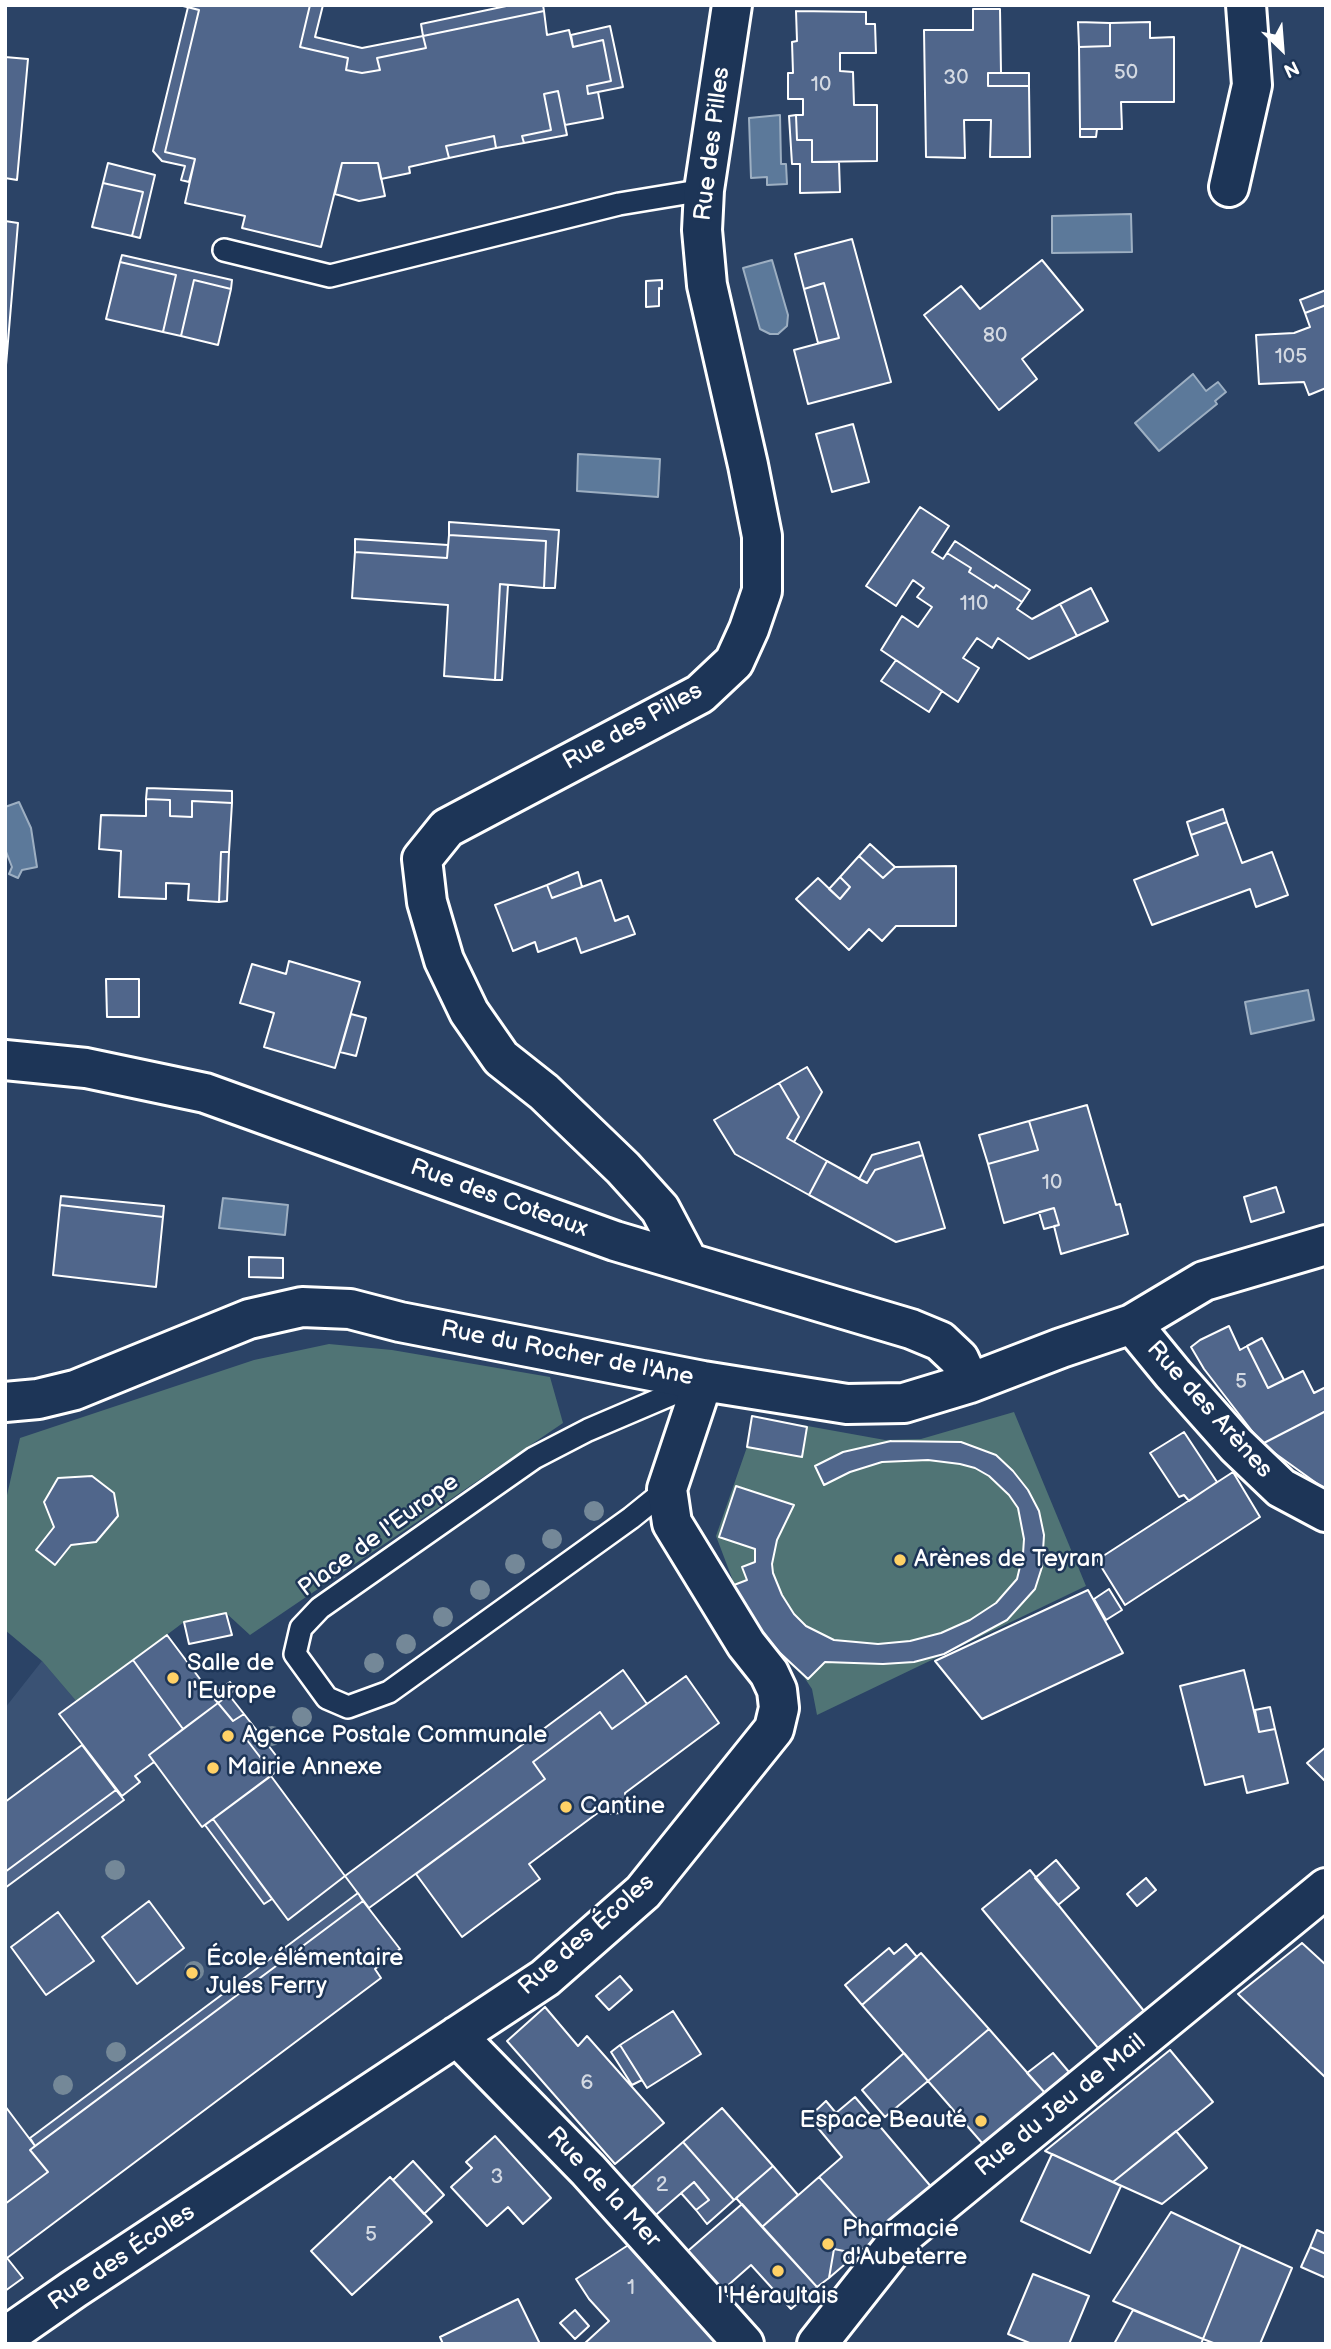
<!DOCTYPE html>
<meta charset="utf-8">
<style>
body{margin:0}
#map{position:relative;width:1331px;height:2349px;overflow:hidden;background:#2b4366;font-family:"Balsamiq Sans",sans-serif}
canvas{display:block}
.frame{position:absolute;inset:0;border:7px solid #fff;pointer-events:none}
.north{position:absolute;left:1247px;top:14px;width:70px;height:70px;-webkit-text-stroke:5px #1d3557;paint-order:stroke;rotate:155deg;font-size:19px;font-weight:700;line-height:28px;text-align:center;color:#fff}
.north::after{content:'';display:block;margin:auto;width:24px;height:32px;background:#fff;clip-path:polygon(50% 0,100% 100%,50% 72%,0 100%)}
</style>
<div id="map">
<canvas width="1331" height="2349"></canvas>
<div class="frame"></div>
<div class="north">N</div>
</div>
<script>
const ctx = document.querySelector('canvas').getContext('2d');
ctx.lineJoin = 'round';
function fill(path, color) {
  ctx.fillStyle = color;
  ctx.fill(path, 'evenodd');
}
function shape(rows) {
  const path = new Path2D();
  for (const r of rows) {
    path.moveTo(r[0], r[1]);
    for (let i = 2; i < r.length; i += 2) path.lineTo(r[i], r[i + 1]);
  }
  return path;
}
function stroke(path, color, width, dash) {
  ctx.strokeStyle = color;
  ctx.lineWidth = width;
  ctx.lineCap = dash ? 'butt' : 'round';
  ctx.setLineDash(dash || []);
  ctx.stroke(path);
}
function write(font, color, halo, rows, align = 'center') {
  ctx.font = font + ' "Balsamiq Sans",sans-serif';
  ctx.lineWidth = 5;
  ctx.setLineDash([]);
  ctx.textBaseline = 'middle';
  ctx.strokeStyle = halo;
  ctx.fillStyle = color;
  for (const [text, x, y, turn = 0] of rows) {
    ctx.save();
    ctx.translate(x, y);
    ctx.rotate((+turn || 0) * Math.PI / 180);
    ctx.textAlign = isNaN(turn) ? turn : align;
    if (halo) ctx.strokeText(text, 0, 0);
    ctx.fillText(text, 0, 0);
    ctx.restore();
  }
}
fill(shape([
 [42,1661,77,1702,59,1715,121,1796,140,1783,135,1776,154,1762,202,1826,271,1776,400,1949,375,1968,381,1978,8,2257,23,2278,5,2291,5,1708]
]), '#3a5274');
fill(shape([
 [329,1344,392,1350,550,1377,563,1423,250,1635,226,1613,184,1622,77,1702,42,1661,5,1630,5,1504,20,1438,254,1360],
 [1014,1412,1086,1586,817,1715,812,1689,804,1677,776,1651,746,1615,716,1536,747,1447,752,1416,885,1440,921,1439]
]), '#507475');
const water = shape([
 [780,115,781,164,786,164,787,184,767,185,767,177,751,178,749,118,780,115],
 [1131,214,1132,252,1052,253,1052,216,1131,214],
 [772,260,788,315,787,326,778,334,770,334,760,329,743,268,772,260],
 [1193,374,1206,391,1218,382,1226,392,1215,401,1217,404,1159,451,1135,423,1193,374],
 [578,454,660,459,658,497,577,491,578,454],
 [19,802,31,828,37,867,22,870,18,878,9,874,12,867,5,849,5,807,19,802],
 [1308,990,1314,1020,1251,1034,1245,1002,1308,990],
 [223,1198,288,1205,285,1235,219,1228,223,1198]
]);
fill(water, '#5c799a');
stroke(water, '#9dafc2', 2);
const building = shape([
 [179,5,310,5,300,47,348,58,346,70,362,73,380,70,377,58,426,48,423,36,544,11,547,35,569,30,573,47,603,40,611,81,587,86,588,94,598,92,603,118,565,125,558,91,544,94,551,130,522,136,524,143,496,148,494,136,446,146,449,158,409,167,410,173,381,179,378,163,342,163,321,247,242,228,245,216,185,203,195,159,165,152,199,10,179,5],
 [310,5,323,5,315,37,362,48,423,36,426,48,377,58,380,70,362,73,346,70,348,58,300,47,310,5],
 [511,5,543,5,544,11,423,36,421,24,511,5],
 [188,7,199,10,165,152,195,159,189,182,181,180,185,166,162,161,153,151,188,7],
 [973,9,1000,9,1001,73,988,73,988,86,1029,86,1030,157,990,157,991,120,964,120,965,158,926,157,924,30,973,30,973,9],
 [796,11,866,12,866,24,875,24,876,53,840,53,840,71,853,72,854,105,877,105,877,161,812,162,812,140,797,140,796,115,803,115,803,99,788,99,788,73,793,73,792,42,797,41,796,11],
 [1078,22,1110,23,1110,46,1079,47,1078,22],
 [1150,22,1150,38,1174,37,1174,102,1121,102,1122,129,1080,129,1079,47,1110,46,1110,23,1150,22],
 [610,26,623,87,588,94,587,86,611,81,603,40,573,47,571,35,610,26],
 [5,57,28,59,17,180,5,178,5,57],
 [988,73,1029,73,1029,86,988,86,988,73],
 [558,91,567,135,524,143,522,136,551,130,544,94,558,91],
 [796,115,797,140,812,140,812,162,839,162,840,192,800,193,800,164,792,164,789,116,796,115],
 [1080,129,1097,129,1096,137,1080,137,1080,129],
 [494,136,496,148,449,158,446,146,494,136],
 [108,163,155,175,140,238,132,236,143,192,103,183,108,163],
 [342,163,378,163,385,196,359,201,335,194,342,163],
 [103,183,143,192,132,236,92,227,103,183],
 [5,221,18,223,6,365,5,365,5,221],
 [852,239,891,382,808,404,794,350,839,338,824,283,804,289,795,254,852,239],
 [122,255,232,280,231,289,194,280,181,336,163,332,176,275,120,262,122,255],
 [1042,260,1083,310,1022,359,1037,379,999,410,924,315,961,286,980,309,1042,260],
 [120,262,176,275,163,332,106,319,120,262],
 [194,280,231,289,218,345,181,336,194,280],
 [662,280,662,289,659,288,659,306,646,307,646,281,662,280],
 [824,283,839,338,818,343,804,289,824,283],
 [1326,290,1326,305,1305,313,1300,300,1326,290],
 [1326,305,1326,388,1309,395,1304,382,1259,384,1256,335,1294,333,1310,327,1305,313,1326,305],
 [853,424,869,482,832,492,816,434,853,424],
 [920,507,949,526,932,552,943,559,947,553,971,568,969,572,994,588,996,585,1022,602,1017,609,1032,619,1060,604,1077,636,1029,659,998,638,992,648,977,638,963,658,979,668,958,702,881,650,902,616,918,627,932,607,917,597,924,588,913,580,896,606,866,586,920,507],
 [449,522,559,530,555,588,544,588,546,541,449,535,449,522],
 [449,535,546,541,544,588,500,584,495,680,444,676,448,605,352,598,355,552,447,558,449,535],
 [355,539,448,545,447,558,355,552,355,539],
 [955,541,1030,590,1022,602,996,585,994,588,969,572,971,568,947,553,955,541],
 [500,584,508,585,502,680,495,680,500,584],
 [1091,588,1108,621,1077,636,1060,604,1091,588],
 [896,660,942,691,929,712,881,681,896,660],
 [147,788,232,791,232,803,192,801,192,817,170,816,170,800,146,799,147,788],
 [146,799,170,800,170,816,192,817,192,801,232,803,229,852,221,852,219,902,188,900,189,884,166,883,166,899,119,897,121,851,99,849,101,815,146,816,146,799],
 [1223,809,1227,822,1191,835,1187,822,1223,809],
 [1227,822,1242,863,1272,852,1288,895,1256,907,1250,889,1152,925,1134,880,1198,855,1191,835,1227,822],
 [870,844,895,867,883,878,859,856,870,844],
 [221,852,229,852,227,901,219,902,221,852],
 [859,856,883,878,895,867,956,866,956,926,896,926,882,941,869,929,849,950,796,899,818,878,840,899,850,887,840,877,859,856],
 [578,872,582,887,552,898,547,885,578,872],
 [840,877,850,887,840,899,829,889,840,877],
 [601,880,615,921,628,916,635,934,581,953,576,938,538,952,535,942,513,951,495,905,547,885,552,898,601,880],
 [289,961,360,982,335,1068,264,1047,274,1013,240,1003,252,964,286,974,289,961],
 [106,979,139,979,139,1017,107,1017,106,979],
 [351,1014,366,1018,356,1056,340,1052,351,1014],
 [807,1067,822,1092,794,1142,787,1138,799,1117,779,1083,807,1067],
 [779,1083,799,1117,787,1138,827,1161,809,1195,735,1154,714,1120,779,1083],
 [1087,1105,1116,1205,1120,1204,1128,1234,1061,1254,1054,1226,1059,1225,1054,1208,1004,1223,988,1164,1038,1150,1029,1121,1087,1105],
 [1029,1121,1038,1150,988,1164,979,1135,1029,1121],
 [919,1142,923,1155,875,1170,867,1183,859,1179,872,1155,919,1142],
 [923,1155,945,1228,896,1242,809,1195,827,1161,867,1183,875,1170,923,1155],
 [1276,1187,1284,1212,1251,1222,1244,1197,1276,1187],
 [61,1196,164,1206,163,1217,60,1205,61,1196],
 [60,1205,163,1217,156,1287,53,1275,60,1205],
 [1054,1208,1059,1225,1044,1229,1039,1212,1054,1208],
 [249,1257,283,1258,283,1278,249,1277,249,1257],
 [1229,1326,1240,1350,1247,1346,1268,1388,1303,1371,1314,1393,1326,1387,1326,1411,1262,1444,1204,1369,1191,1347,1200,1340,1229,1326],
 [1262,1338,1284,1380,1268,1388,1247,1346,1262,1338],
 [1326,1411,1326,1490,1262,1444,1326,1411],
 [752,1416,807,1427,802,1457,747,1447,752,1416],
 [1184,1432,1217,1482,1189,1501,1184,1495,1179,1497,1150,1453,1184,1432],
 [891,1441,961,1442,996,1455,1013,1471,1028,1490,1039,1511,1044,1535,1042,1567,1035,1589,1007,1620,944,1654,914,1662,883,1664,825,1662,808,1679,779,1652,746,1615,734,1585,747,1580,742,1567,755,1562,755,1549,719,1537,736,1486,794,1505,777,1540,772,1564,773,1573,782,1595,794,1614,806,1626,834,1640,878,1644,910,1641,941,1633,970,1620,996,1603,1017,1579,1023,1554,1024,1539,1018,1508,1009,1495,989,1476,975,1468,960,1464,928,1460,882,1462,850,1472,824,1485,815,1466,843,1452,891,1441],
 [1233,1472,1260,1517,1125,1605,1097,1560,1233,1472],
 [92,1476,114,1493,118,1516,96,1542,71,1545,55,1565,36,1550,54,1527,44,1502,58,1478,92,1476],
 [1109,1589,1122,1610,1106,1620,1094,1599,1109,1589],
 [1088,1590,1123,1653,982,1719,935,1661,1088,1590],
 [226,1613,232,1635,189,1644,184,1622,226,1613],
 [167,1635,218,1703,183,1729,133,1660,167,1635],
 [133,1660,183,1729,149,1755,154,1762,135,1776,140,1782,122,1796,59,1714,133,1660],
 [623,1670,647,1704,612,1729,600,1712,533,1762,545,1779,369,1908,345,1876,623,1670],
 [1244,1670,1259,1732,1275,1729,1288,1783,1247,1793,1243,1776,1205,1785,1180,1686,1244,1670],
 [686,1676,719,1723,625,1793,627,1804,621,1813,607,1814,603,1809,529,1864,540,1879,462,1937,416,1874,545,1779,533,1762,600,1712,612,1729,686,1676],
 [230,1682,235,1690,218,1703,212,1696,230,1682],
 [229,1695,244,1714,233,1721,218,1703,229,1695],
 [218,1703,233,1721,244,1714,258,1732,247,1740,273,1774,202,1827,149,1755,218,1703],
 [1270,1707,1275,1729,1259,1732,1255,1710,1270,1707],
 [258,1732,284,1766,273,1774,247,1740,258,1732],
 [82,1745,116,1790,5,1872,5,1802,82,1745],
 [1326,1747,1326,1782,1307,1763,1326,1747],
 [271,1776,345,1876,288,1920,213,1819,271,1776],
 [116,1790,124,1800,5,1888,5,1872,116,1790],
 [213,1819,272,1899,264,1904,205,1825,213,1819],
 [1056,1860,1079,1888,1058,1905,1035,1878,1056,1860],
 [1030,1870,1144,2011,1098,2048,982,1909,1030,1870],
 [1146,1878,1156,1890,1137,1906,1127,1894,1146,1878],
 [358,1893,363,1901,35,2146,30,2138,358,1893],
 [149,1901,184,1948,137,1984,102,1937,149,1901],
 [363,1901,400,1949,375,1969,381,1978,7,2258,5,2255,5,2204,48,2172,30,2150,363,1901],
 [58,1912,94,1961,46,1995,11,1947,58,1912],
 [1302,1943,1326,1965,1326,2078,1238,1994,1302,1943],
 [906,1944,917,1957,862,2005,845,1985,889,1948,894,1954,906,1944],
 [921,1953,989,2029,928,2081,862,2005,921,1953],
 [620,1976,632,1990,609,2010,596,1996,620,1976],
 [545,2007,578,2046,587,2036,664,2123,615,2164,507,2041,545,2007],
 [673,2011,701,2054,647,2088,620,2045,673,2011],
 [989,2029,1045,2093,983,2144,928,2081,989,2029],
 [620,2045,642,2080,632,2085,611,2052,620,2045],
 [1170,2050,1213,2102,1113,2182,1045,2151,1170,2050],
 [904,2053,928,2081,885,2117,862,2090,904,2053],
 [1053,2053,1069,2072,1045,2093,1027,2073,1053,2053],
 [855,2097,933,2189,875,2239,819,2177,842,2157,818,2128,855,2097],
 [826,2101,836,2113,818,2128,809,2117,826,2101],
 [5,2106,35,2146,30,2150,48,2172,5,2204,5,2106],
 [722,2108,773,2166,734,2200,683,2142,722,2108],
 [1176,2131,1207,2168,1162,2204,1113,2182,1176,2131],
 [495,2136,551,2198,523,2224,508,2207,487,2226,451,2187,472,2168,466,2162,495,2136],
 [683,2142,734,2200,707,2224,696,2210,709,2200,694,2182,650,2220,626,2192,683,2142],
 [1052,2154,1121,2186,1090,2253,1021,2221,1052,2154],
 [413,2161,444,2195,424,2214,393,2180,413,2161],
 [773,2166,798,2195,762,2227,736,2198,773,2166],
 [390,2177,432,2222,352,2295,311,2251,390,2177],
 [819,2177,875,2239,851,2259,844,2251,834,2249,829,2278,817,2287,762,2227,819,2177],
 [694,2182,709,2200,696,2210,681,2193,694,2182],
 [742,2204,817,2287,791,2309,751,2265,717,2295,682,2256,742,2204],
 [1171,2212,1241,2245,1203,2339,1113,2301,1171,2212],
 [1317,2230,1326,2234,1326,2254,1310,2247,1317,2230],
 [633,2242,730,2344,584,2344,609,2321,589,2299,576,2279,633,2242],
 [1241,2245,1292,2268,1260,2344,1216,2344,1203,2339,1241,2245],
 [1310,2247,1326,2254,1326,2278,1301,2267,1310,2247],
 [834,2249,844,2251,851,2259,829,2278,834,2249],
 [7,2258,23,2278,5,2291,5,2259,7,2258],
 [1033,2274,1089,2296,1069,2344,1032,2344,1008,2334,1033,2274],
 [518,2299,540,2344,443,2344,440,2337,518,2299],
 [575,2310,589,2326,575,2339,560,2323,575,2310],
 [1133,2310,1203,2339,1201,2344,1114,2344,1133,2310]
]);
fill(building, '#50668b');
stroke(building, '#fff', 2);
const service = shape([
 [224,250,330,276,619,204,704,190],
 [667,1489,631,1518,389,1692,348,1707,327,1698,295,1654,301,1628,320,1608,534,1458,588,1430,698,1383]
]);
const minor = shape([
 [1229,187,1252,85,1246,5],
 [5,1060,86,1068,205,1093,615,1241,911,1329,940,1341,959,1359,970,1383],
 [688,1262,660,1209,623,1168,544,1092,501,1058,469,1012,444,960,427,902,422,859,447,828,700,694,734,662,749,629,762,591,762,536,748,465,707,285,702,230,704,190,732,5],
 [1132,1324,1173,1374,1236,1445,1281,1488,1326,1512],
 [5,1402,38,1399,75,1390,249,1319,302,1307,350,1309,400,1322,703,1381,847,1404,904,1403,970,1383,1061,1348,1132,1324,1204,1281,1326,1245],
 [457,2036,588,2170,744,2344],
 [5,2337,74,2289,545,1978,643,1892,774,1729,779,1708,777,1690,769,1673,746,1644,672,1523,667,1489,703,1381],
 [817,2344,903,2235,1326,1888]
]);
stroke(service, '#fff', 26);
stroke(minor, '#fff', 44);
stroke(service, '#1d3557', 21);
stroke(minor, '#1d3557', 38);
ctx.fillStyle = '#748898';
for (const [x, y] of [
 [594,1511],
 [552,1539],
 [515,1564],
 [480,1590],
 [443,1617],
 [406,1644],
 [374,1663],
 [302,1717],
 [272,1736],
 [115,1870],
 [194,1971],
 [116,2052],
 [63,2085]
]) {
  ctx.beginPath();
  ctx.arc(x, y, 10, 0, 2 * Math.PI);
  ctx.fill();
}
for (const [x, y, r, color] of [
 [900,1560,7,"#ffd166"],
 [173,1678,7,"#ffd166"],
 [228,1736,7,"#ffd166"],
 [213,1768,7,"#ffd166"],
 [566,1807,7,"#ffd166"],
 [192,1973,7,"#ffd166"],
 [981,2121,7,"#ffd166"],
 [828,2244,7,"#ffd166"],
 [778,2271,7,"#ffd166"]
]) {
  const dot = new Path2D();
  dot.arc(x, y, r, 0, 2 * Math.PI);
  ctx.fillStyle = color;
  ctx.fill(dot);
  stroke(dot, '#1d3557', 2.5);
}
write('21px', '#d3d9e2', null, [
 ["50",1126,74],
 ["30",956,79],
 ["10",821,86],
 ["80",995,337],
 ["105",1291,358],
 ["110",974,605],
 ["10",1052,1184],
 ["5",1241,1383],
 ["6",587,2084],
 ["3",497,2178],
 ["2",662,2186],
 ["5",371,2236],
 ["1",631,2289]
]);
write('24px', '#fff', '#1d3557', [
 ["Rue des Pilles",713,144,-83],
 ["Rue des Pilles",633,727,-29],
 ["Rue des Coteaux",499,1199,20],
 ["Rue du Rocher de l'Ane",567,1354,11],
 ["Rue des Arènes",1209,1410,48],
 ["Place de l'Europe",379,1536,-36],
 ["Rue des Écoles",587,1935,-41],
 ["Rue du Jeu de Mail",1061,2106,-39],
 ["Rue de la Mer",603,2188,47],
 ["Rue des Écoles",122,2258,-34]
]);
write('24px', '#fff', '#1d3557', [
 ["Arènes de Teyran",914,1560],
 ["Salle de",187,1664],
 ["l'Europe",187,1692],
 ["Agence Postale Communale",242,1736],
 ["Mairie Annexe",227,1768],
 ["Cantine",580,1807],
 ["École élémentaire",206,1959],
 ["Jules Ferry",206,1987],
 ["Espace Beauté",967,2121,"right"],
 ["Pharmacie",842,2230],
 ["d'Aubeterre",842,2258],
 ["l'Héraultais",778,2297,"center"]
], 'left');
</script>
